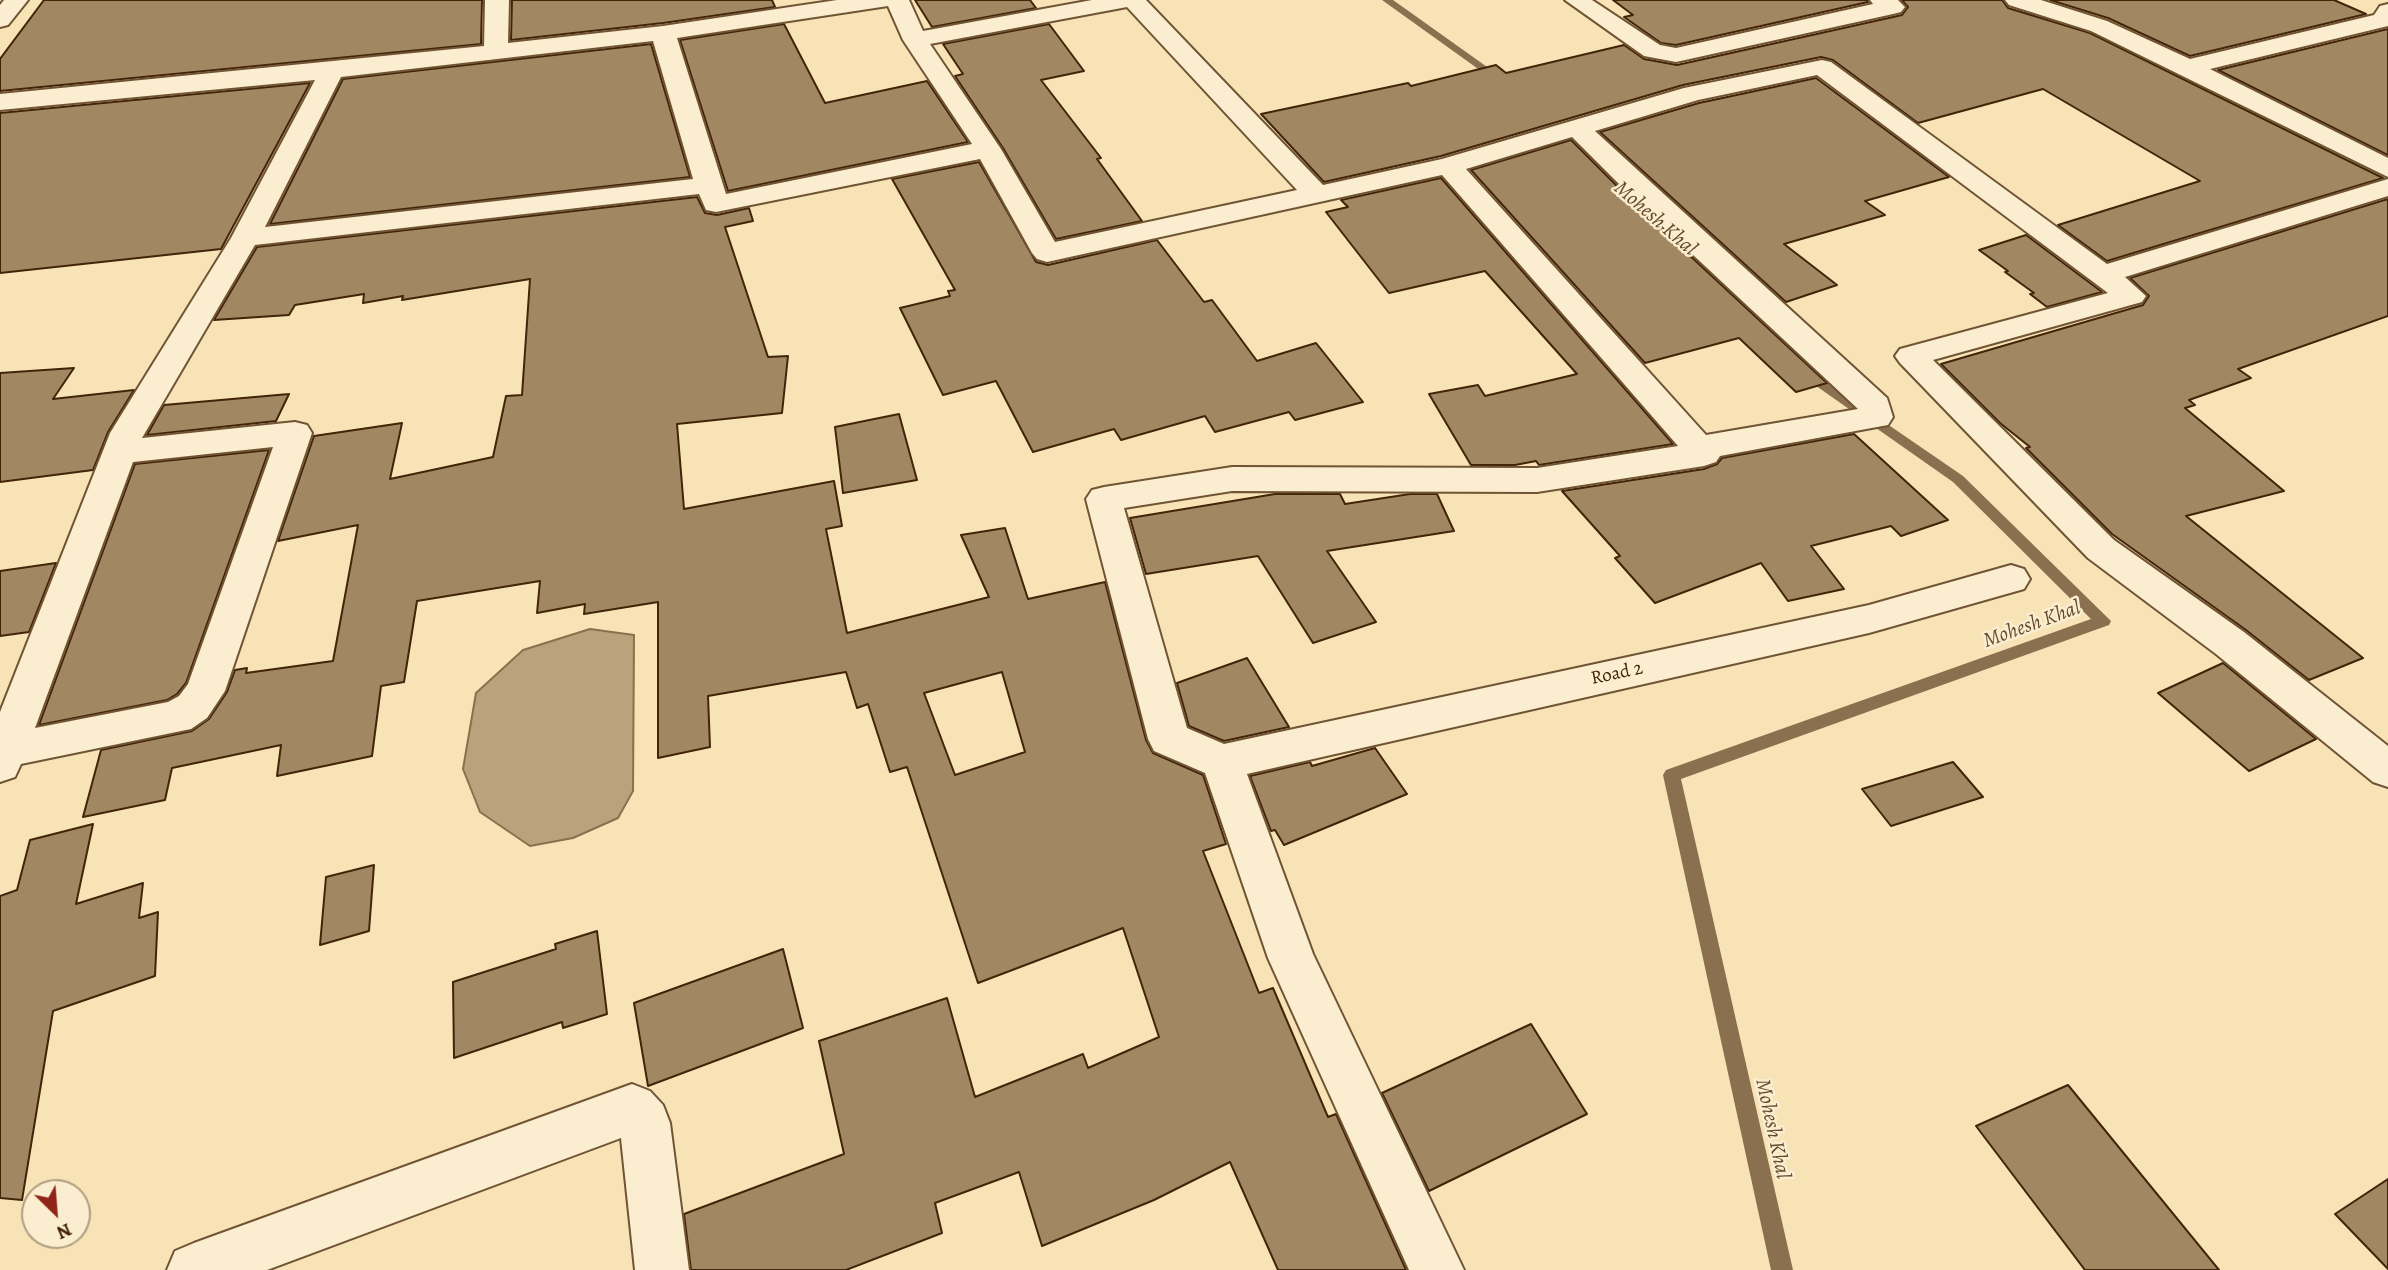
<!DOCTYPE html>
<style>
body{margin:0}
#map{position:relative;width:2388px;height:1270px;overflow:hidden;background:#f8e3b7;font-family:Alegreya,serif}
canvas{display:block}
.north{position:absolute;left:21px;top:1179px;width:70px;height:70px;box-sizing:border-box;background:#faedd0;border:2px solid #b09d80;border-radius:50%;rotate:155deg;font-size:19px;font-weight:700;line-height:28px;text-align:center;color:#422509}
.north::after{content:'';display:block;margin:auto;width:24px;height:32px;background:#8f2418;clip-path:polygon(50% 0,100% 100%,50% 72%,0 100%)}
</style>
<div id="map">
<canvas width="2388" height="1270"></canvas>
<div class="north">N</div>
</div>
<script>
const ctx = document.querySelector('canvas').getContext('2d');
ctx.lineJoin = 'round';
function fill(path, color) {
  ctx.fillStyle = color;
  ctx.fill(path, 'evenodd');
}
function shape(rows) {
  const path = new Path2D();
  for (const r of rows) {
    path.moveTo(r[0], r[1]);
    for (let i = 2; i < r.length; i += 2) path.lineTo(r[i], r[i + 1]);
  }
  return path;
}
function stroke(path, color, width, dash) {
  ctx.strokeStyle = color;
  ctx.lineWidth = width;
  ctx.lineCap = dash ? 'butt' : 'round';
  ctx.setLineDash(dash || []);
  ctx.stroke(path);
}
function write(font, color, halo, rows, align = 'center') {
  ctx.font = font + ' Alegreya,serif';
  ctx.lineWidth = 5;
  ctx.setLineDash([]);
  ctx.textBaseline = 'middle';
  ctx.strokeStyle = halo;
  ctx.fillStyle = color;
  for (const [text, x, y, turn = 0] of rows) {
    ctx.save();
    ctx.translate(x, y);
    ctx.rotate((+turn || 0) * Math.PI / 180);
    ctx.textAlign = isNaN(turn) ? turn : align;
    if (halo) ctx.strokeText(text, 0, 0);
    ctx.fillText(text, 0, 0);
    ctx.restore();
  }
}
const water = shape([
 [590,629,634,635,633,791,618,818,573,838,530,846,480,812,463,769,476,693,523,650,590,629]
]);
fill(water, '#baa27c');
stroke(water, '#8a704e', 2);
fill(shape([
 [1382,0,1393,0,1504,79,1495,81,1382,0],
 [1807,369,1963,476,2111,621,2109,625,1681,779,1793,1270,1771,1270,1663,775,1666,770,2091,619,1953,482,1802,376,1802,370,1807,369]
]), '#8a704e');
const building = shape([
 [44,0,482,0,481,44,0,91,0,59,44,0],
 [512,0,772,0,775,7,663,23,511,40,512,0],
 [915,0,1030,0,1036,8,932,27,915,0],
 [1613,0,1867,0,1868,2,1676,45,1661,43,1634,24,1624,17,1633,15,1613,0],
 [1902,0,2002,0,2008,8,2090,33,2383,178,2107,261,2058,225,2200,181,2043,89,1918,123,1833,60,1821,57,1683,85,1441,156,1324,182,1261,114,1408,83,1411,86,1496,65,1506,73,1624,45,1644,59,1677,65,1902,15,1908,7,1902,0],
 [2050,0,2334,0,2366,14,2190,56,2108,18,2050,0],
 [784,24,825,103,927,81,968,142,728,191,680,40,784,24],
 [1049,24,1084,71,1041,80,1101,158,1097,159,1142,221,1056,239,1003,148,955,76,963,74,943,44,1049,24],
 [2388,29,2388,155,2218,70,2388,29],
 [651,44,690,177,270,224,343,79,651,44],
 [1816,78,1949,177,1865,201,1885,215,1784,244,1837,285,1786,302,1600,132,1699,103,1816,78],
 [310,83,221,249,0,273,0,113,310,83],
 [1571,140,1644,213,1827,383,1796,392,1739,338,1645,363,1471,170,1571,140],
 [979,162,1036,262,1048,265,1157,240,1204,302,1212,300,1257,361,1316,343,1363,402,1295,420,1289,412,1215,432,1205,416,1121,440,1114,429,1033,452,996,381,943,395,900,308,950,296,948,291,955,290,892,179,979,162],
 [1441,178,1673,444,1539,465,1536,461,1515,465,1471,465,1429,394,1478,385,1485,396,1577,374,1485,271,1389,293,1326,212,1348,207,1341,200,1441,178],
 [697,197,705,213,717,215,749,208,753,221,725,227,768,357,788,356,782,413,677,424,684,509,834,481,842,526,826,529,847,633,989,597,961,535,1005,528,1028,599,1105,582,1146,740,1153,753,1203,775,1226,844,1203,851,1259,993,1273,988,1328,1117,1336,1114,1406,1270,1278,1270,1230,1162,1154,1200,1042,1246,1019,1172,935,1203,942,1233,846,1270,691,1270,684,1214,844,1154,819,1041,947,998,975,1097,1083,1054,1088,1068,1159,1037,1123,928,978,983,907,767,890,772,868,704,857,708,846,672,708,696,710,747,658,758,658,602,584,614,585,604,537,613,540,581,417,601,404,682,381,686,372,756,277,776,281,745,172,768,165,800,83,817,101,750,192,731,209,719,227,692,235,670,247,668,246,673,333,661,358,525,278,541,314,436,402,423,390,479,493,457,506,396,522,395,530,279,402,300,403,296,363,303,364,294,295,305,289,315,214,320,257,247,697,197],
 [1002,672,1025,752,955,775,924,693,1002,672],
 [2388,199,2388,316,2238,369,2251,378,2189,400,2195,405,2185,408,2284,491,2186,516,2363,658,2309,680,2246,630,2112,534,2026,448,2030,447,2000,423,1941,364,2143,305,2149,296,2130,278,2388,199],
 [2026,235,2102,292,2047,307,2030,294,2034,293,2005,272,2008,271,1979,250,2026,235],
 [74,368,53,399,134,390,108,432,93,470,0,482,0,373,74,368],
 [289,394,276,421,147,435,164,405,289,394],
 [899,414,917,480,843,493,835,427,899,414],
 [1854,434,1948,520,1901,536,1891,526,1811,546,1844,589,1788,601,1761,563,1655,603,1615,558,1620,556,1562,491,1704,469,1717,464,1722,458,1854,434],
 [269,450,186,683,177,694,167,700,39,725,135,464,269,450],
 [1275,494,1340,494,1345,504,1410,494,1437,494,1454,531,1327,551,1376,622,1313,643,1258,556,1146,574,1130,518,1275,494],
 [56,563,29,632,0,636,0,571,56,563],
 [1247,658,1289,727,1224,741,1189,726,1177,683,1247,658],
 [2223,663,2316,739,2249,771,2158,693,2223,663],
 [1375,748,1407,794,1284,845,1275,830,1271,831,1250,776,1310,762,1312,766,1375,748],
 [1953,762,1983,797,1891,826,1862,789,1953,762],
 [93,824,76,904,143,883,139,918,158,912,155,976,53,1011,22,1200,0,1198,0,896,17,890,30,840,93,824],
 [374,865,369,931,320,945,326,877,374,865],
 [597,931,607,1014,563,1028,562,1022,454,1058,453,982,556,949,555,944,597,931],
 [783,949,803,1028,648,1086,634,1003,783,949],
 [1531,1024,1587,1114,1429,1191,1382,1093,1531,1024],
 [2068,1085,2219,1270,2085,1270,1976,1126,2068,1085],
 [2388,1179,2388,1269,2335,1214,2388,1179]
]);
fill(building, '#a18863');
stroke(building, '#422509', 2);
const minor = shape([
 [4,0,28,0,8,25,0,27,0,5,4,0],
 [485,0,509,0,508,43,663,26,837,0,909,0,923,31,1092,0,1146,0,1323,185,1442,159,1684,88,1822,60,1831,62,2107,264,2388,179,2388,196,2125,277,2146,296,2142,302,1933,360,2114,540,2244,632,2388,746,2388,787,2373,782,2216,654,2088,558,1900,363,1895,356,1900,349,2108,293,1817,75,1698,100,1595,131,1887,398,1893,417,1888,425,1720,456,1716,462,1704,466,1537,492,1232,491,1124,508,1187,728,1224,744,1869,605,2011,565,2024,569,2030,579,2024,589,1869,633,1247,774,1313,954,1464,1270,1409,1270,1268,958,1205,773,1154,751,1148,739,1086,499,1092,490,1104,487,1232,467,1537,468,1678,446,1442,175,1047,262,1037,259,1032,253,980,159,716,212,706,210,699,194,255,245,142,438,295,422,307,425,312,433,225,691,207,718,191,729,21,764,15,777,0,782,0,712,110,433,231,238,315,80,0,110,0,94,484,46,485,0],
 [888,6,903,40,972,144,726,194,677,38,888,6],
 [1127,7,1297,190,1055,242,1001,149,930,44,1127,7],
 [653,41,693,179,265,227,341,77,653,41],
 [1572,137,1646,211,1858,409,1706,435,1466,169,1572,137],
 [273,447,188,684,179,696,168,702,35,728,133,462,273,447],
 [1565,0,1592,0,1660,45,1676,48,1873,4,1870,0,1898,0,1905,7,1901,12,1893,14,1676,62,1644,56,1565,0],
 [2005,0,2041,0,2107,21,2190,59,2374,15,2380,6,2388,4,2388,26,2210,69,2388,158,2388,177,2091,31,2009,5,2005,0],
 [632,1084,650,1091,663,1105,670,1123,689,1270,635,1270,621,1138,267,1270,167,1270,175,1251,194,1243,632,1084]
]);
stroke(minor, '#705434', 4);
fill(minor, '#faedd0');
write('19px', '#422509', '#faedd0', [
 ["Road 2",1617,674,-12]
]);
write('italic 21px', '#664a2c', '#faedd0', [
 ["Mohesh Khal",1655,219,41],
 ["Mohesh Khal",2032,625,-20],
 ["Mohesh Khal",1772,1129,78]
]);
</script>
